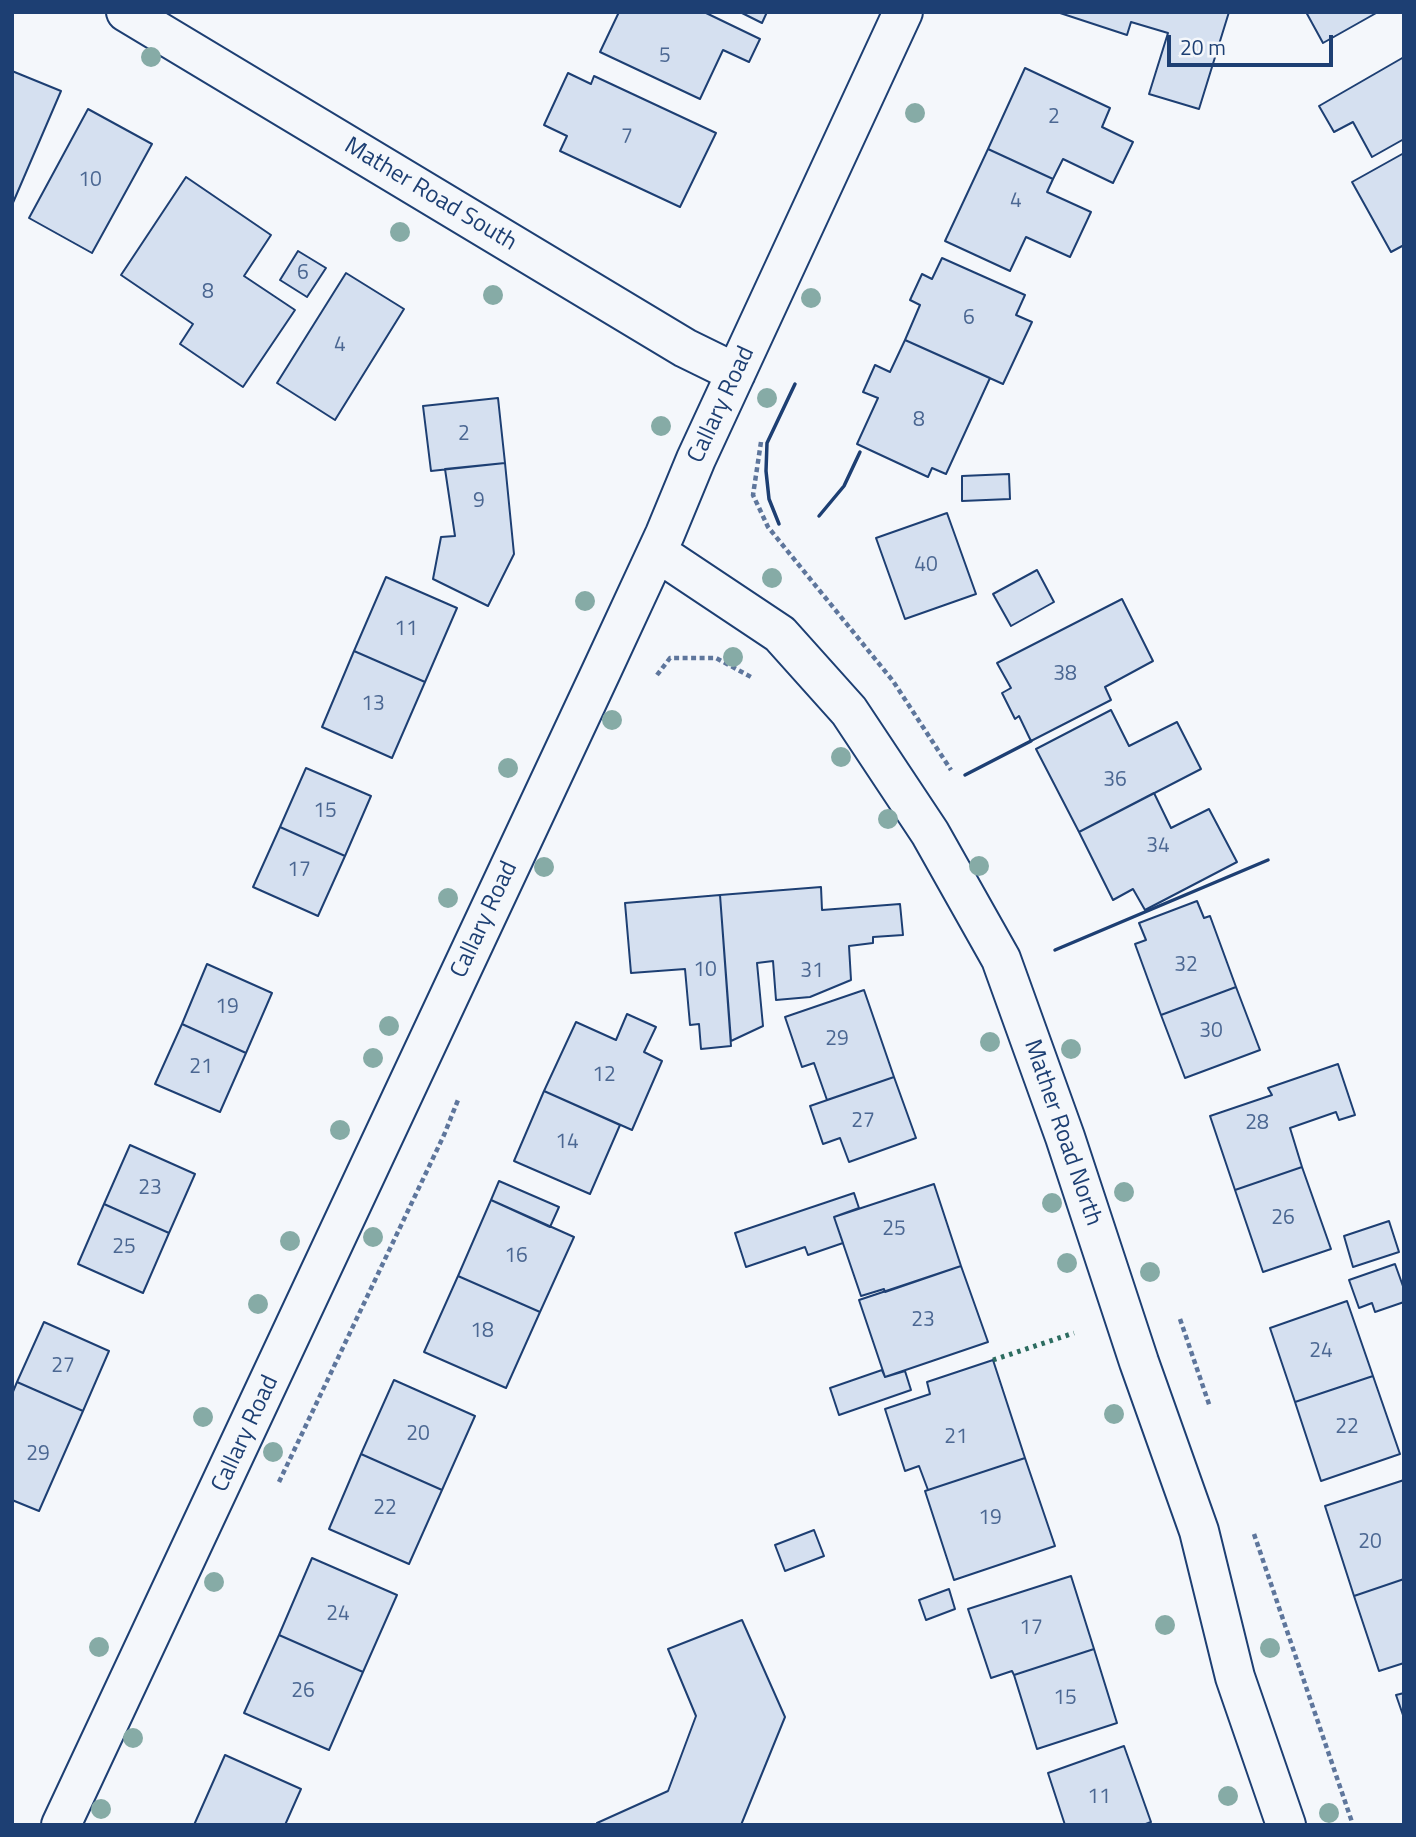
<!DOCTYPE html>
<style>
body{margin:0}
#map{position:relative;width:1416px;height:1837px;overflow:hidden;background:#f4f7fb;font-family:"Titillium Web",sans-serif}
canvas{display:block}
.frame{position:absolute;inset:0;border:14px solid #1d3f73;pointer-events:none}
.scale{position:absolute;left:1167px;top:35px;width:166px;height:32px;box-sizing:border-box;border:4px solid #1d3f73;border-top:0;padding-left:9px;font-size:21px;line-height:24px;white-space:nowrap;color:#1d3f73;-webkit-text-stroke:5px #f4f7fb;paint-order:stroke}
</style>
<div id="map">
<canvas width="1416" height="1837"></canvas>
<div class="frame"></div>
<div class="scale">20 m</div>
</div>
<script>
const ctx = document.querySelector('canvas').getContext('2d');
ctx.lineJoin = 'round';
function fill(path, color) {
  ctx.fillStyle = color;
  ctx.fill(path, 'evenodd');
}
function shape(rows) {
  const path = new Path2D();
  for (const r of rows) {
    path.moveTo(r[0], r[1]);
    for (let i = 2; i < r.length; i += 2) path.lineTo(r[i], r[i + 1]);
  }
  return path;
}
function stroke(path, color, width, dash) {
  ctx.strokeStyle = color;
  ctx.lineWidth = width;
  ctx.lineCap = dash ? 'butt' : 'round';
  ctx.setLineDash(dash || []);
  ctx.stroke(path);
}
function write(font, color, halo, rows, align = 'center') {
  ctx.font = font + ' "Titillium Web",sans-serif';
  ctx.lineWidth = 5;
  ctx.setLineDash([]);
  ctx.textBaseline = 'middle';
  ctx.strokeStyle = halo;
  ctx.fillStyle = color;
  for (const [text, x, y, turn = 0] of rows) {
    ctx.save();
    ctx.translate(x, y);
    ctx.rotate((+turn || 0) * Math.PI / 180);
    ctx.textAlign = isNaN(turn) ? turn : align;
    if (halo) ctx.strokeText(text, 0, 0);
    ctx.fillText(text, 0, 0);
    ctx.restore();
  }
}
const building = shape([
 [619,12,704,12,760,39,749,62,723,50,700,99,600,52,619,12],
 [740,12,767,12,762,23,740,12],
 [1057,12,1229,12,1199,109,1149,94,1168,33,1131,22,1127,35,1057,12],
 [1306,12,1378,12,1323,43,1306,12],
 [1404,57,1404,139,1372,157,1353,122,1334,132,1319,106,1404,57],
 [1025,68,1110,108,1102,127,1133,142,1113,183,1063,159,1053,179,988,149,1025,68],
 [12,71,61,91,12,205,12,71],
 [568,73,591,84,594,76,716,133,680,207,560,151,567,136,544,125,568,73],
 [88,109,152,144,92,253,29,218,88,109],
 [988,149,1053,179,1047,192,1091,212,1070,257,1026,237,1010,271,945,241,988,149],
 [1404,153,1404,245,1391,252,1352,182,1404,153],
 [186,177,271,235,244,276,295,310,243,387,180,344,193,324,121,275,186,177],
 [298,251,326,268,307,297,280,280,298,251],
 [942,258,1025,295,1016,315,1032,322,1003,384,905,340,920,305,910,300,922,274,932,279,942,258],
 [346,273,404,309,335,420,277,383,346,273],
 [905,340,990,378,946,474,932,468,928,477,857,444,878,398,863,392,875,365,890,372,905,340],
 [498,398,505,463,431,471,423,406,498,398],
 [505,463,514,554,488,606,433,579,441,537,455,536,445,469,505,463],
 [1009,474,1010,499,962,501,962,476,1009,474],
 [947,513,976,594,905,619,876,538,947,513],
 [1037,570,1054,602,1011,626,993,594,1037,570],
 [386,577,457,608,425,682,354,651,386,577],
 [1122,599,1153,661,1105,687,1111,700,1031,741,1019,716,1015,719,1002,693,1011,688,997,663,1122,599],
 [354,651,425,682,392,758,322,727,354,651],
 [1111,710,1129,746,1177,722,1201,769,1079,832,1036,749,1111,710],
 [306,768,371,796,345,856,280,827,306,768],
 [1154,793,1171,828,1209,809,1237,862,1145,910,1133,889,1113,900,1079,832,1154,793],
 [280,827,345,856,318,916,253,887,280,827],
 [821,887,822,910,900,904,903,935,873,937,873,943,849,946,851,980,810,997,776,1000,773,961,757,963,763,1026,731,1041,720,895,821,887],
 [720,895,731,1046,701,1049,699,1024,690,1025,685,969,631,973,625,903,720,895],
 [1197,901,1204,918,1210,916,1236,987,1161,1015,1135,944,1146,940,1139,923,1197,901],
 [207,964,272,993,246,1053,182,1024,207,964],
 [1236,987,1260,1050,1185,1078,1161,1015,1236,987],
 [864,990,894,1077,827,1100,814,1063,802,1067,785,1017,864,990],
 [627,1014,656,1027,644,1052,662,1061,632,1130,544,1091,576,1022,616,1040,627,1014],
 [182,1024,246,1053,220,1112,155,1084,182,1024],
 [1338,1064,1355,1115,1339,1120,1336,1112,1290,1128,1302,1167,1235,1190,1210,1116,1272,1095,1268,1088,1338,1064],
 [894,1077,916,1138,849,1162,840,1138,823,1144,810,1106,894,1077],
 [544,1091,620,1125,590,1194,514,1161,544,1091],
 [130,1145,195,1174,169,1233,104,1204,130,1145],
 [1302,1167,1331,1249,1263,1272,1235,1190,1302,1167],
 [499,1181,559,1207,550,1227,491,1200,499,1181],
 [934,1184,961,1266,885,1292,884,1289,861,1296,834,1217,934,1184],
 [854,1193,859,1208,834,1217,843,1243,808,1255,805,1247,746,1267,735,1233,854,1193],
 [491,1200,574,1237,540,1312,458,1276,491,1200],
 [104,1204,169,1233,143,1293,78,1264,104,1204],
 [1389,1221,1399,1252,1353,1267,1344,1236,1389,1221],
 [1395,1264,1404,1289,1404,1302,1375,1312,1372,1303,1359,1308,1349,1280,1395,1264],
 [961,1266,988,1342,885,1377,859,1300,961,1266],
 [458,1276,540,1312,506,1388,424,1352,458,1276],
 [1347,1301,1373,1376,1295,1402,1270,1328,1347,1301],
 [44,1322,109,1351,83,1411,17,1382,44,1322],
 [993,1360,1025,1458,928,1490,919,1466,905,1471,885,1409,930,1394,927,1382,993,1360],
 [882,1370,885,1377,905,1371,911,1390,839,1415,830,1388,882,1370],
 [1373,1376,1400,1454,1321,1481,1295,1402,1373,1376],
 [394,1380,475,1416,442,1490,361,1454,394,1380],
 [17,1382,83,1411,39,1511,12,1500,12,1394,17,1382],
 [361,1454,442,1490,409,1564,329,1529,361,1454],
 [1025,1458,1055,1546,954,1580,925,1491,1025,1458],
 [1404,1480,1404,1579,1354,1596,1325,1506,1404,1480],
 [814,1530,824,1556,785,1571,775,1545,814,1530],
 [312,1558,397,1595,363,1672,279,1635,312,1558],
 [1071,1576,1094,1649,1014,1675,1012,1671,991,1678,968,1609,1071,1576],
 [1404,1579,1404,1663,1379,1671,1354,1596,1404,1579],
 [949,1589,955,1609,926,1620,919,1600,949,1589],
 [742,1620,785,1717,741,1825,598,1825,597,1823,668,1791,696,1716,668,1649,742,1620],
 [279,1635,363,1672,329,1750,244,1713,279,1635],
 [1094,1649,1117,1723,1037,1749,1014,1675,1094,1649],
 [1404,1693,1404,1718,1396,1695,1404,1693],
 [1124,1746,1151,1822,1143,1825,1065,1825,1048,1773,1124,1746],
 [225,1755,301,1789,285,1825,194,1825,225,1755]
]);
fill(building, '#d5e0f0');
stroke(building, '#1d3f73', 2);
const minor = shape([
 [126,12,685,348,736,373],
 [657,552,780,634,849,711,930,833,1001,959,1065,1137,1139,1362,1199,1531,1235,1677,1286,1825],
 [61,1825,601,672,665,534,696,459,903,12]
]);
stroke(minor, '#1d3f73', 42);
stroke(shape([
 [761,442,753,495,768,527,893,681,951,770],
 [657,675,670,658,716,658,751,677],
 [1180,1319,1210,1407],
 [279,1482,444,1135,458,1100],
 [1254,1534,1353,1825]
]), '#5e769c', 4.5, [5, 3.5]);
stroke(minor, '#f4f7fb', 38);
stroke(shape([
 [993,1360,1074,1333]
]), '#2c6c60', 5, [3.5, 5]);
stroke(shape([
 [819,516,844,486,860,452],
 [779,524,769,499,766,471,767,443,795,384],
 [965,775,1031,741],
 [1055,950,1268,860]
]), '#1d3f73', 3.5);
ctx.fillStyle = '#86aba6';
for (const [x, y] of [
 [151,57],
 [915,113],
 [400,232],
 [493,295],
 [811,298],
 [767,398],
 [661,426],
 [772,578],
 [585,601],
 [733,657],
 [612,720],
 [841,757],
 [508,768],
 [888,819],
 [979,866],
 [544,867],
 [448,898],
 [389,1026],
 [990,1042],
 [1071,1049],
 [373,1058],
 [340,1130],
 [1124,1192],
 [1052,1203],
 [373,1237],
 [290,1241],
 [1067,1263],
 [1150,1272],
 [258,1304],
 [1114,1414],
 [203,1417],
 [273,1452],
 [214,1582],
 [1165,1625],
 [99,1647],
 [1270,1648],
 [133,1738],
 [1228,1796],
 [101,1809],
 [1329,1813]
]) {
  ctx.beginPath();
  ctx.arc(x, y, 10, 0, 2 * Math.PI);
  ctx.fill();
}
write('21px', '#4b6792', null, [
 ["5",665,57],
 ["2",1054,118],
 ["7",627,138],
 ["10",90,181],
 ["4",1016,202],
 ["6",303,274],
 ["8",208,293],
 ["6",969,319],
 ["4",340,346],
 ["8",919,421],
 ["2",464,435],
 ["9",479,502],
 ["40",926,566],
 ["11",406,630],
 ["38",1065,675],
 ["13",373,705],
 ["36",1115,781],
 ["15",325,812],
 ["34",1158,847],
 ["17",299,871],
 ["32",1186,966],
 ["10",705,971],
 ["31",812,972],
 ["19",227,1008],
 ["30",1211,1032],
 ["29",837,1040],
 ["21",201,1068],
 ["12",604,1076],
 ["27",863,1122],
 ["28",1257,1124],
 ["14",567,1143],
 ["23",150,1189],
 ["26",1283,1219],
 ["25",894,1230],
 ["25",124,1248],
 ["16",516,1257],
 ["23",923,1321],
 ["18",482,1332],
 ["24",1321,1352],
 ["27",63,1367],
 ["22",1347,1428],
 ["20",418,1435],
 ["21",956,1438],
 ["29",38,1455],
 ["22",385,1509],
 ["19",990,1519],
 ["20",1370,1543],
 ["24",338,1615],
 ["17",1031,1629],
 ["26",303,1692],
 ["15",1065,1699],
 ["11",1099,1798]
]);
write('24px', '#1d3f73', '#f4f7fb', [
 ["Mather Road South",430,195,31],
 ["Callary Road",722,405,-65],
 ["Callary Road",485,920,-65],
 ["Mather Road North",1062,1133,71],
 ["Callary Road",246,1434,-65]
]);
</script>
